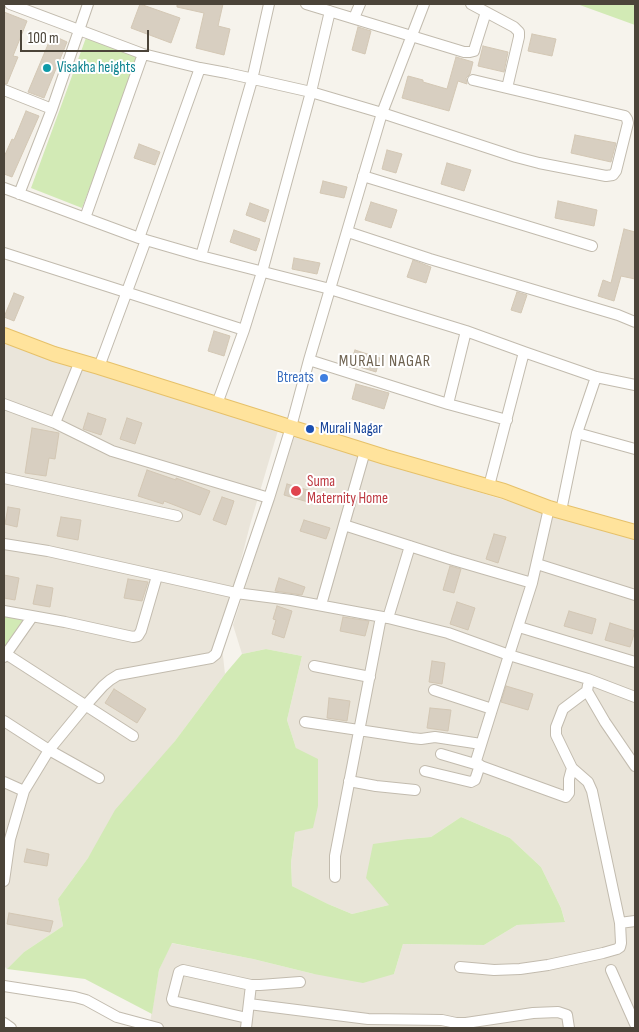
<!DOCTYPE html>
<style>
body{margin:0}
#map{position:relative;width:639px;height:1032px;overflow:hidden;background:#f6f3ec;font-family:"Sofia Sans Condensed",sans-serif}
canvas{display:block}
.frame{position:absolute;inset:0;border:5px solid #4b4439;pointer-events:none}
.scale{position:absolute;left:20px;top:30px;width:129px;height:22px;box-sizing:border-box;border:2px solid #4b4439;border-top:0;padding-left:6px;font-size:15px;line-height:18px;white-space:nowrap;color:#4b4439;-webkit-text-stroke:4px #fff;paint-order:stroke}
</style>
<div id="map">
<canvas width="639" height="1032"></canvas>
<div class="frame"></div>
<div class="scale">100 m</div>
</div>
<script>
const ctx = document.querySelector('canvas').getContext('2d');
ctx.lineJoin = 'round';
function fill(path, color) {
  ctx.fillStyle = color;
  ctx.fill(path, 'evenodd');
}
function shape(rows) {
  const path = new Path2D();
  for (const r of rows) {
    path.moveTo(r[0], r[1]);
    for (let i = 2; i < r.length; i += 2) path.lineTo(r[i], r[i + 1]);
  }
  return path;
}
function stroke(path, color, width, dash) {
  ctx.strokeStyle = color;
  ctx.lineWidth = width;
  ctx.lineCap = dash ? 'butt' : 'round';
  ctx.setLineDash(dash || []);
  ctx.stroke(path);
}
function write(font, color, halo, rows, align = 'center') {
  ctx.font = font + ' "Sofia Sans Condensed",sans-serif';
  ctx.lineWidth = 4;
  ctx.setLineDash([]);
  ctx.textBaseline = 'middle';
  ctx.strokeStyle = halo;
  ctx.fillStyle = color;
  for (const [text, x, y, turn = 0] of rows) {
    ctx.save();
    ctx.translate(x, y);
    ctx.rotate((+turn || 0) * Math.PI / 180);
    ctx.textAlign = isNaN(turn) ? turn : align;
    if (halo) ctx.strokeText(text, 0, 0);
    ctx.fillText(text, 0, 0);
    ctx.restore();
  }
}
fill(shape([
 [4,341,279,427,250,525,221,638,225,674,88,858,58,899,63,926,24,952,7,969,4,966],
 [294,437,635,539,635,1028,149,1028,159,970,171,943,253,959,314,974,394,974,403,944,484,945,517,925,565,921,561,908,541,867,510,838,461,817,431,837,408,839,389,905,352,914,328,904,292,886,291,863,295,832,318,806,296,748,287,720,302,656,266,649,242,654,233,625]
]), '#eae5da');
fill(shape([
 [577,4,635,4,635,25],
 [87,35,141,53,82,208,31,188],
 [4,613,25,617,4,650],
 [266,649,302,656,287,720,296,748,318,759,318,806,313,828,295,832,291,863,292,886,328,904,352,914,389,905,366,878,373,844,408,839,431,837,461,817,510,838,541,867,561,908,565,922,517,925,484,945,403,944,394,974,363,983,314,974,253,959,172,943,159,970,152,1014,85,979,7,969,24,952,63,926,58,899,88,858,115,810,175,741,225,674,242,654]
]), '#d2eab5');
const building = shape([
 [140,4,180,18,171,43,131,28,140,4],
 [177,4,223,4,218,26,230,29,224,55,196,48,204,13,177,7,177,4],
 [4,12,27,21,13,56,18,57,7,84,4,83,4,12],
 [358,27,371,31,365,54,352,50,358,27],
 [532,34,556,39,552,56,528,51,532,34],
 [52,35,67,42,44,98,28,92,52,35],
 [483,46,508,52,504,72,478,66,483,46],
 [456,57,473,62,470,74,466,78,467,84,458,81,449,111,402,98,408,76,423,80,423,82,447,89,456,57],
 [26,111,39,116,12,177,4,174,4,157,12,139,14,140,26,111],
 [575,135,616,143,611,162,571,153,575,135],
 [139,144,160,152,155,165,134,158,139,144],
 [387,150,402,154,396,173,382,169,387,150],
 [447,163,471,170,464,191,441,184,447,163],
 [323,181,347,187,344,198,320,193,323,181],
 [558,201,597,210,594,226,555,218,558,201],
 [371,202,397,210,391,228,365,220,371,202],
 [250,203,269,210,265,222,246,215,250,203],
 [624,229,635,232,635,279,621,276,614,301,598,296,603,280,611,283,624,229],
 [234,230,260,239,256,251,230,242,234,230],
 [294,258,320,263,317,274,292,269,294,258],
 [413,260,431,267,426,283,407,277,413,260],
 [517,292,527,295,521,313,511,310,517,292],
 [14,293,24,297,14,321,4,317,14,293],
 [214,331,230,336,224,356,208,351,214,331],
 [355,350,380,358,376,372,350,364,355,350],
 [356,384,389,393,384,409,352,399,356,384],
 [88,413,106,419,101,435,83,429,88,413],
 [127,418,142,423,135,444,120,439,127,418],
 [32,428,59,433,55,459,49,458,46,476,25,473,32,428],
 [147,470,176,480,176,478,210,491,200,515,164,501,163,504,138,496,147,470],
 [287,484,311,491,308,502,284,495,287,484],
 [222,497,234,501,226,525,213,520,222,497],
 [8,507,20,509,17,527,5,524,8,507],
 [61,517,81,520,78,540,57,536,61,517],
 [304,520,330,528,326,539,300,531,304,520],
 [494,534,506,537,498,563,486,559,494,534],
 [450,566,461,569,454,593,443,590,450,566],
 [4,575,19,578,15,600,4,598,4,575],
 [279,578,305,587,302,595,275,591,279,578],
 [128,579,148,582,142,601,124,598,128,579],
 [37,585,53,588,50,607,33,604,37,585],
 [457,602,475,608,468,630,450,624,457,602],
 [277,606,292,611,284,638,272,634,276,620,273,619,277,606],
 [569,611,596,619,592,634,564,626,569,611],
 [343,617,369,621,365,636,340,631,343,617],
 [610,623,635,631,630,647,605,640,610,623],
 [432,661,445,663,442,684,429,682,432,661],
 [506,686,533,694,528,710,501,702,506,686],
 [114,689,146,709,137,723,105,703,114,689],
 [329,698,350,701,347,721,327,718,329,698],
 [430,708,451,710,448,731,427,728,430,708],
 [27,849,49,854,47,866,24,862,27,849],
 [9,913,53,921,50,932,7,924,9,913]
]);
fill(building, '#d8cfc1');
stroke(building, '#d3c7b4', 1);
const minor = shape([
 [10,4,143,54,200,68,227,73,311,92,382,113,516,157,539,163,606,176,613,175,616,171,628,123,627,119,625,116,473,80],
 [306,4,464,52,470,52,474,51,475,47,486,12],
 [471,4,514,27,519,32,519,37,507,88],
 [354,18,360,4],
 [4,90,52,109],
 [363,176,592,246],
 [4,188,139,238,201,256,330,289,466,331,524,352,489,486],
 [19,194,52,109,88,4],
 [85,218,143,54],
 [348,232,430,259,618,315,635,322],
 [139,238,200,68],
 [4,253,244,330,262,272,311,92,330,11],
 [201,256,252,80,269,4],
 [524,352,596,377,635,385],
 [309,360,448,404,507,420],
 [99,367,146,240],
 [4,404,55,423,112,451,269,498],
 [217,404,244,330],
 [448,404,466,331],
 [55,423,80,361],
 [577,433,635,449],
 [4,478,177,516],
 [561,511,577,433,596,377],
 [344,525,450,559,532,583,549,508],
 [4,544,48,551,236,593,291,600,388,618,448,633,509,655,532,583],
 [537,564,635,595],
 [321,605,365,451],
 [4,611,65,622,133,637,138,636,141,631,157,576],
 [388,618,410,546],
 [519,627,635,662],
 [6,654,133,736],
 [4,657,32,617],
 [314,666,370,677],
 [588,685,587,691,605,722,635,766],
 [434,690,492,709],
 [587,691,563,709,556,727,556,735,572,768,588,782,592,791,620,923,635,921],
 [4,721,49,750,99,778],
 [305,722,412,738,421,739,435,737,481,744],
 [441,754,475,764,566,797,569,793,569,779,572,768],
 [475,764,509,655,588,679,635,697],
 [425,771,471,782,475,780,480,765],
 [349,781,376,786,415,790],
 [4,782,24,791],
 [335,877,335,856,381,617],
 [4,881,10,839,24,791,49,750,86,705,103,686,110,680,118,675,211,658,216,654,269,498,291,427,309,360,382,113,424,4],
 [460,967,494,970,520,969,548,965,603,953,617,949,620,947,621,943,620,923],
 [611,970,635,1024],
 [4,986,75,997,86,1000,117,1017,158,1028],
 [249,1004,368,1019,442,1020,456,1023,466,1023,533,1013,558,1012,567,1015,569,1028],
 [247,1018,173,1001,172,999,179,972,183,970,251,985,260,985,300,982],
 [4,1023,11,1028],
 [246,1028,251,985]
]);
const major = shape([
 [4,335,54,354,99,367,385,457,504,491,549,508,635,532]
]);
stroke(minor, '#c2bbae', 12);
stroke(major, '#e6c16a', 16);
stroke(minor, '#fff', 10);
stroke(major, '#ffe39c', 14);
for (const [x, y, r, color] of [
 [47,68,5,"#0f9aa8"],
 [324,378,5,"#3f7fe0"],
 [310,429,5,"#1a4fb4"],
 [296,491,6,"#e0444e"]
]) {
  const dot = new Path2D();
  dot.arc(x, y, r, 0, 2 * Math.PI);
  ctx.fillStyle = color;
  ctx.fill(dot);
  stroke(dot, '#fff', 2);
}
write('15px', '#0d838f', '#fff', [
 ["Visakha heights",57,68]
], 'left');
write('15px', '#366cbe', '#fff', [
 ["Btreats",314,378]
], 'right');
write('15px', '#164399', '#fff', [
 ["Murali Nagar",320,429]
], 'left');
write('15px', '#be3a42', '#fff', [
 ["Suma",307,482],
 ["Maternity Home",307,499]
], 'left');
ctx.letterSpacing = '1px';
write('16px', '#6e6250', '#fff', [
 ["MURALI NAGAR",385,362]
]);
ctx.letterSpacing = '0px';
</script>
